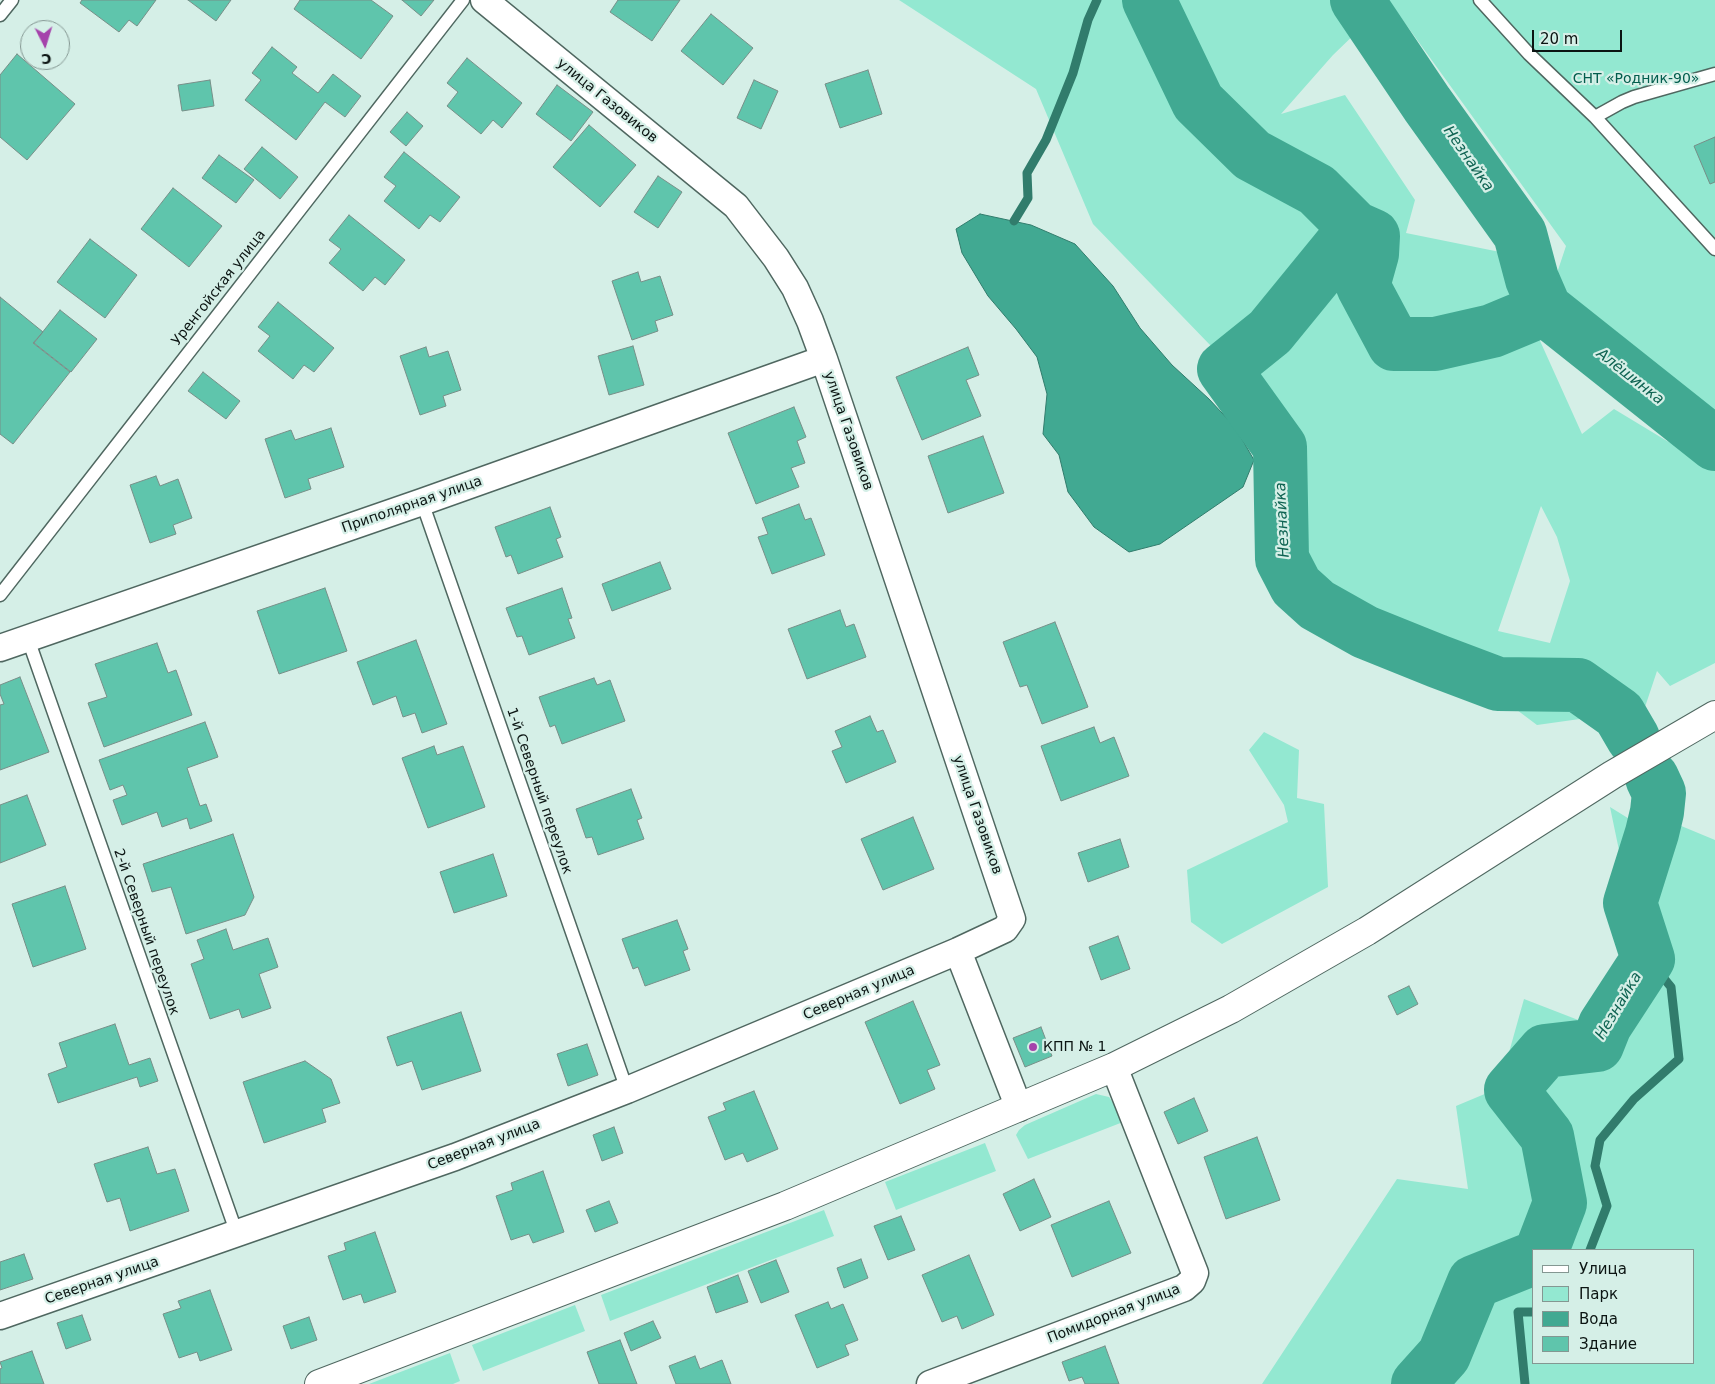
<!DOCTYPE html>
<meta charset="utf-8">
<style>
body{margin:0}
#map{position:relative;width:1715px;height:1384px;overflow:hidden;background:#d5efe7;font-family:"DejaVu Sans",sans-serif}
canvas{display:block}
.legend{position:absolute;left:1532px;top:1249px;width:162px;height:115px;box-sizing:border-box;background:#d5efe7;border:1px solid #849792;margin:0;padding:6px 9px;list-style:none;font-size:15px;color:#0b1412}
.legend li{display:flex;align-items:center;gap:10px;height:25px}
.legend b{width:25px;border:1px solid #849792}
.north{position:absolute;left:20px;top:20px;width:50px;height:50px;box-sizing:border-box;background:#d5efe7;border:1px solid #849792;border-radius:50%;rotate:175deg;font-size:14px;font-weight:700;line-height:20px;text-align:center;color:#0b1412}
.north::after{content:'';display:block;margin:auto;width:18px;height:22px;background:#a543ab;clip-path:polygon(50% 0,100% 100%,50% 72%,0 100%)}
.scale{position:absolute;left:1532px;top:30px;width:90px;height:22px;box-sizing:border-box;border:2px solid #0b1412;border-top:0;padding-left:6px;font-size:15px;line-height:18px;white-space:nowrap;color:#0b1412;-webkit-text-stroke:4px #d5efe7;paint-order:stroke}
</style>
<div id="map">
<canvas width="1715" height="1384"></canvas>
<ul class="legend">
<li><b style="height:6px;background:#fff"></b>Улица</li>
<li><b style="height:14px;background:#93e8d1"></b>Парк</li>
<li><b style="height:14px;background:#41a992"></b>Вода</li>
<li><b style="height:14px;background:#5fc5ac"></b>Здание</li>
</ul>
<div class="north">С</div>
<div class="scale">20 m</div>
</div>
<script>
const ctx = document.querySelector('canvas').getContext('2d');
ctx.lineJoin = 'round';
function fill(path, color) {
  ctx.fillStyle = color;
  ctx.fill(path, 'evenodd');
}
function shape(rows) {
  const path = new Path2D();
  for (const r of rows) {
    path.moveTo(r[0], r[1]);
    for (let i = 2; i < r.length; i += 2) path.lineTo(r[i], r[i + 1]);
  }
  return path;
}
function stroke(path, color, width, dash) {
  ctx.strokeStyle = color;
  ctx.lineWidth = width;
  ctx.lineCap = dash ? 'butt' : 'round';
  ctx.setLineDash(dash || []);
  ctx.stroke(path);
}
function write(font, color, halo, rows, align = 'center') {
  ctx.font = font + ' "DejaVu Sans",sans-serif';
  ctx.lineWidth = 4.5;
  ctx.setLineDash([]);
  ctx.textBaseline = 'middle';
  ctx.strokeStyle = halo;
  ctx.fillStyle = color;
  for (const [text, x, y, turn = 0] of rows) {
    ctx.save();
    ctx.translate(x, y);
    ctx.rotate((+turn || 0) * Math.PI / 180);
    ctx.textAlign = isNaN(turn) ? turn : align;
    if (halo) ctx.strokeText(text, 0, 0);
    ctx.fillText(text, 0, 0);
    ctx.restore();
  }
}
fill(shape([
 [899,0,1715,0,1715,461,1713,461,1674,436,1553,285,1566,246,1389,1,1333,55,1281,114,1345,95,1415,200,1406,233,1500,252,1582,434,1614,409,1667,441,1715,465,1715,663,1670,686,1657,671,1644,710,1537,725,1481,683,1311,584,1295,564,1290,443,1241,377,1093,224,1036,89],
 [1541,506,1557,537,1570,581,1550,643,1498,631],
 [1264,732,1299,750,1297,798,1324,804,1328,887,1222,944,1191,922,1187,870,1288,822,1284,805,1249,750],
 [1610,807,1652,833,1662,818,1715,840,1715,1384,1262,1384,1397,1179,1468,1189,1456,1106,1499,1088,1524,999,1586,1023,1594,1037,1637,959,1625,879],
 [1534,1250,1694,1250,1694,1363,1534,1363],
 [1096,1094,1109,1097,1116,1107,1123,1122,1028,1159,1016,1135,1019,1130,1025,1125],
 [985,1143,996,1171,896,1210,885,1182],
 [824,1210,834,1236,610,1321,601,1295],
 [575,1305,585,1331,483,1371,472,1345],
 [450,1353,460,1381,453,1384,369,1384]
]), '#93e8d1');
const water = shape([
 [980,214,1031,225,1075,244,1113,286,1140,328,1172,365,1209,399,1235,427,1254,460,1243,487,1160,544,1129,552,1094,527,1068,492,1059,455,1043,434,1047,394,1037,357,1016,329,988,296,962,253,956,229,980,214]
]);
fill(water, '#41a992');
stroke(water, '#317c6c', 1);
stroke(shape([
 [1014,221,1028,198,1027,173,1046,140,1073,73,1088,20,1097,0],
 [1590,1250,1607,1206,1595,1166,1600,1140,1634,1099,1679,1059,1671,987,1648,959],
 [1525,1384,1518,1312,1534,1312]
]), '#317c6c', 9);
stroke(shape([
 [1149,0,1198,102,1252,155,1317,190,1355,228,1270,332,1224,369,1280,447,1282,559,1296,586,1317,605,1365,632,1437,661,1498,684,1578,685,1619,714,1633,738],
 [1355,228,1373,236,1372,254,1363,286,1394,344,1435,344,1492,331,1545,309,1532,279,1520,234,1427,104,1357,0],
 [1545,309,1715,444],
 [1542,1250,1560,1203,1547,1136,1511,1090,1545,1051,1597,1045,1605,1025,1648,959,1630,903,1652,833,1657,812,1659,793,1652,778],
 [1418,1384,1444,1355,1474,1282,1534,1258]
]), '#41a992', 54);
const building = shape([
 [82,0,156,0,137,26,129,20,119,32,80,3,82,0],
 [188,0,231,0,216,21,188,0],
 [300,0,371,0,393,16,361,59,294,9,300,0],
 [402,0,434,0,421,16,402,0],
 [618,0,680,0,652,41,610,12,618,0],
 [711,14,753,48,723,85,681,51,711,14],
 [272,47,297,67,292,73,318,93,333,74,361,96,345,117,325,102,296,140,245,100,261,80,252,73,272,47],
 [17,54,75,104,27,160,0,137,0,75,17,54],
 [467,58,522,103,502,128,493,120,481,134,447,106,458,92,447,83,467,58],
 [868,70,882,114,840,128,825,84,868,70],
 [210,80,214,106,182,111,178,85,210,80],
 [754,80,778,91,761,129,737,118,754,80],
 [557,85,593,112,571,141,536,114,557,85],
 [407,112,423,126,406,146,390,132,407,112],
 [589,125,636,165,600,207,553,167,589,125],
 [1715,137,1715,182,1710,184,1694,146,1715,137],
 [262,147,298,177,280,199,244,169,262,147],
 [404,152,460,197,440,222,430,215,419,229,384,201,396,186,384,177,404,152],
 [219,155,254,180,236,203,202,178,219,155],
 [658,176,682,192,658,228,634,212,658,176],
 [173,188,222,226,189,267,141,229,173,188],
 [349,215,405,260,385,285,375,277,363,291,329,263,341,249,329,240,349,215],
 [90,239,137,275,105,318,57,282,90,239],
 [638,272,641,282,660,276,673,315,655,321,658,331,632,340,612,281,638,272],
 [0,297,43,332,33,343,70,372,13,444,0,434,0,297],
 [278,302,334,348,314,372,304,365,293,379,258,351,270,336,258,327,278,302],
 [60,310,97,339,71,372,34,343,60,310],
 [633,346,644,385,609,395,598,356,633,346],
 [426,347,429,357,448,351,461,390,443,396,446,406,420,415,400,356,426,347],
 [968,347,979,375,966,380,981,416,922,440,896,377,968,347],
 [203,372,240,401,226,419,188,391,203,372],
 [794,407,806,437,797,441,805,463,791,468,799,487,756,504,728,433,794,407],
 [331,428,344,467,308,479,311,489,285,498,265,439,291,430,295,440,331,428],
 [983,436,1004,493,948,513,928,456,983,436],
 [156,476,160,486,178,479,192,518,173,525,176,534,150,543,130,485,156,476],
 [799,504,805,520,811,518,825,555,772,574,758,537,768,534,762,518,799,504],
 [550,507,561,537,556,539,563,557,518,574,511,555,506,557,495,527,550,507],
 [660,562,671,589,612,611,602,584,660,562],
 [325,588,347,651,279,674,257,611,325,588],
 [562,588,572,618,568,619,575,638,529,655,522,636,517,637,506,608,562,588],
 [840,610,846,627,854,624,866,657,807,679,788,629,840,610],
 [1055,622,1088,707,1042,724,1027,685,1020,687,1003,642,1055,622],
 [416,640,447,724,422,733,415,713,403,717,396,696,373,705,357,662,416,640],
 [157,643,168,673,176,670,192,715,104,747,88,703,107,697,95,664,157,643],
 [20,677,49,752,0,770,0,705,4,704,0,694,0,685,20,677],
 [594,678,597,685,610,680,625,721,562,744,555,725,550,727,539,697,594,678],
 [870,716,877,732,883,730,896,762,846,783,832,751,842,747,835,731,870,716],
 [205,722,218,757,187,768,200,806,206,804,212,821,190,829,187,818,162,827,157,812,122,825,113,800,127,795,123,785,110,790,99,760,205,722],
 [1094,727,1100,743,1114,737,1129,776,1061,801,1041,746,1094,727],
 [434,746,437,755,463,746,485,807,428,828,402,758,434,746],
 [631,789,642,818,637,820,644,839,598,855,592,837,586,838,576,809,631,789],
 [27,795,46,845,0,863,0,805,27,795],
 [913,817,934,869,883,890,861,839,913,817],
 [233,834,254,897,245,915,186,934,171,887,152,892,143,864,233,834],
 [1120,839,1129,867,1088,882,1078,853,1120,839],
 [493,854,507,896,454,913,440,872,493,854],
 [65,886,86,949,33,967,12,904,65,886],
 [677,920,688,949,683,951,690,970,645,986,638,967,633,969,622,939,677,920],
 [226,929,233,950,268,938,278,967,259,974,271,1008,242,1018,239,1009,210,1019,191,964,204,959,197,940,226,929],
 [1118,936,1130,969,1101,980,1089,947,1118,936],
 [1409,986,1418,1004,1397,1015,1388,996,1409,986],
 [913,1001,940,1065,927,1070,935,1089,900,1104,865,1022,913,1001],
 [461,1012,481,1071,422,1090,412,1061,397,1066,387,1037,461,1012],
 [115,1024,129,1065,150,1058,158,1081,140,1087,137,1077,58,1103,48,1074,67,1067,59,1043,115,1024],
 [1041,1027,1052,1056,1025,1067,1013,1038,1041,1027],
 [587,1044,598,1075,568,1086,557,1054,587,1044],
 [305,1061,331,1079,340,1103,322,1109,326,1122,264,1143,243,1082,305,1061],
 [754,1091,778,1149,747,1162,743,1153,725,1160,708,1117,726,1110,723,1103,754,1091],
 [1194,1098,1208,1131,1178,1144,1164,1112,1194,1098],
 [614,1127,623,1153,602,1161,593,1135,614,1127],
 [1257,1137,1280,1200,1226,1219,1204,1157,1257,1137],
 [148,1147,157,1174,175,1169,189,1211,130,1231,120,1198,107,1202,94,1164,148,1147],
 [543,1171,564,1232,533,1243,529,1234,511,1240,496,1196,513,1190,511,1183,543,1171],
 [1034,1179,1051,1217,1020,1231,1003,1194,1034,1179],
 [609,1201,618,1223,595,1232,586,1210,609,1201],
 [1109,1201,1131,1253,1072,1277,1051,1225,1109,1201],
 [901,1216,915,1250,888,1260,874,1226,901,1216],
 [375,1232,396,1292,364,1303,361,1294,343,1300,328,1256,346,1250,344,1243,375,1232],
 [24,1254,33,1279,0,1290,0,1262,24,1254],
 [969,1255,994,1315,962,1329,957,1316,942,1322,922,1275,969,1255],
 [861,1259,868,1278,844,1288,837,1268,861,1259],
 [776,1260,789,1292,761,1303,748,1271,776,1260],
 [738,1275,748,1302,716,1313,707,1287,738,1275],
 [210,1290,232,1350,200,1361,197,1352,179,1358,163,1314,181,1308,178,1301,210,1290],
 [828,1302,831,1309,843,1304,858,1340,845,1345,849,1355,817,1368,795,1315,828,1302],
 [82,1315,91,1340,66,1349,57,1323,82,1315],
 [309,1317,317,1340,291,1349,283,1326,309,1317],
 [653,1321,661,1338,631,1351,624,1333,653,1321],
 [620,1340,637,1384,599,1384,587,1352,620,1340],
 [1105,1346,1119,1384,1085,1384,1082,1377,1069,1381,1062,1362,1105,1346],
 [32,1351,44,1384,0,1384,0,1369,2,1368,0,1362,32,1351],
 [695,1356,700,1369,722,1360,731,1384,676,1384,669,1366,695,1356]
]);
fill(building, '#5fc5ac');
stroke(building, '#778f88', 1);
const lane = shape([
 [1480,0,1529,54,1595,117,1715,249],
 [0,15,12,0],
 [1595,117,1622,102,1634,97,1715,74],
 [422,502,627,1090],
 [0,595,463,0],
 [28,639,237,1234]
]);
const street = shape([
 [0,648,422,502,824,359],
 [958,951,1019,1108],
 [0,1316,455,1157,627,1090,958,951,1005,929,1012,919,824,359,810,321,795,288,776,258,736,206,484,0],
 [930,1384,1184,1288,1192,1281,1195,1273,1114,1067]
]);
const secondary = shape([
 [319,1384,785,1206,1114,1067,1231,1009,1367,931,1612,775,1715,715]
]);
stroke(lane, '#4f6760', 15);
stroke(street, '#4f6760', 29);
stroke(secondary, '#4f6760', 30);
stroke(lane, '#fff', 12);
stroke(street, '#fff', 26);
stroke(secondary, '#fff', 28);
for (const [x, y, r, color] of [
 [1033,1047,5,"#a543ab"]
]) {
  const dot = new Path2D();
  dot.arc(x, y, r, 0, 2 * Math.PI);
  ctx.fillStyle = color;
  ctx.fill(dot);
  stroke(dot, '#d5efe7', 2);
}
write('14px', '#025d4d', '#d5efe7', [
 ["СНТ «Родник-90»",1636,79]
]);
write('14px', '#0b1412', '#d5efe7', [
 ["улица Газовиков",607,101,39],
 ["Уренгойская улица",219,288,-52],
 ["улица Газовиков",848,431,71],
 ["Приполярная улица",412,505,-19],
 ["1-й Северный переулок",539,791,71],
 ["улица Газовиков",977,815,71],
 ["2-й Северный переулок",146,932,71],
 ["Северная улица",859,993,-23],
 ["Северная улица",484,1145,-21],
 ["Северная улица",102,1281,-19],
 ["Помидорная улица",1114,1314,-21]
]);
write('14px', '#0b1412', '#d5efe7', [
 ["КПП № 1",1043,1047]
], 'left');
write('italic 15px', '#0f6352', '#d5efe7', [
 ["Незнайка",1468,159,55],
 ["Алёшинка",1630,377,38],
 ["Незнайка",1283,520,-93],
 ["Незнайка",1619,1006,-59]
]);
</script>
